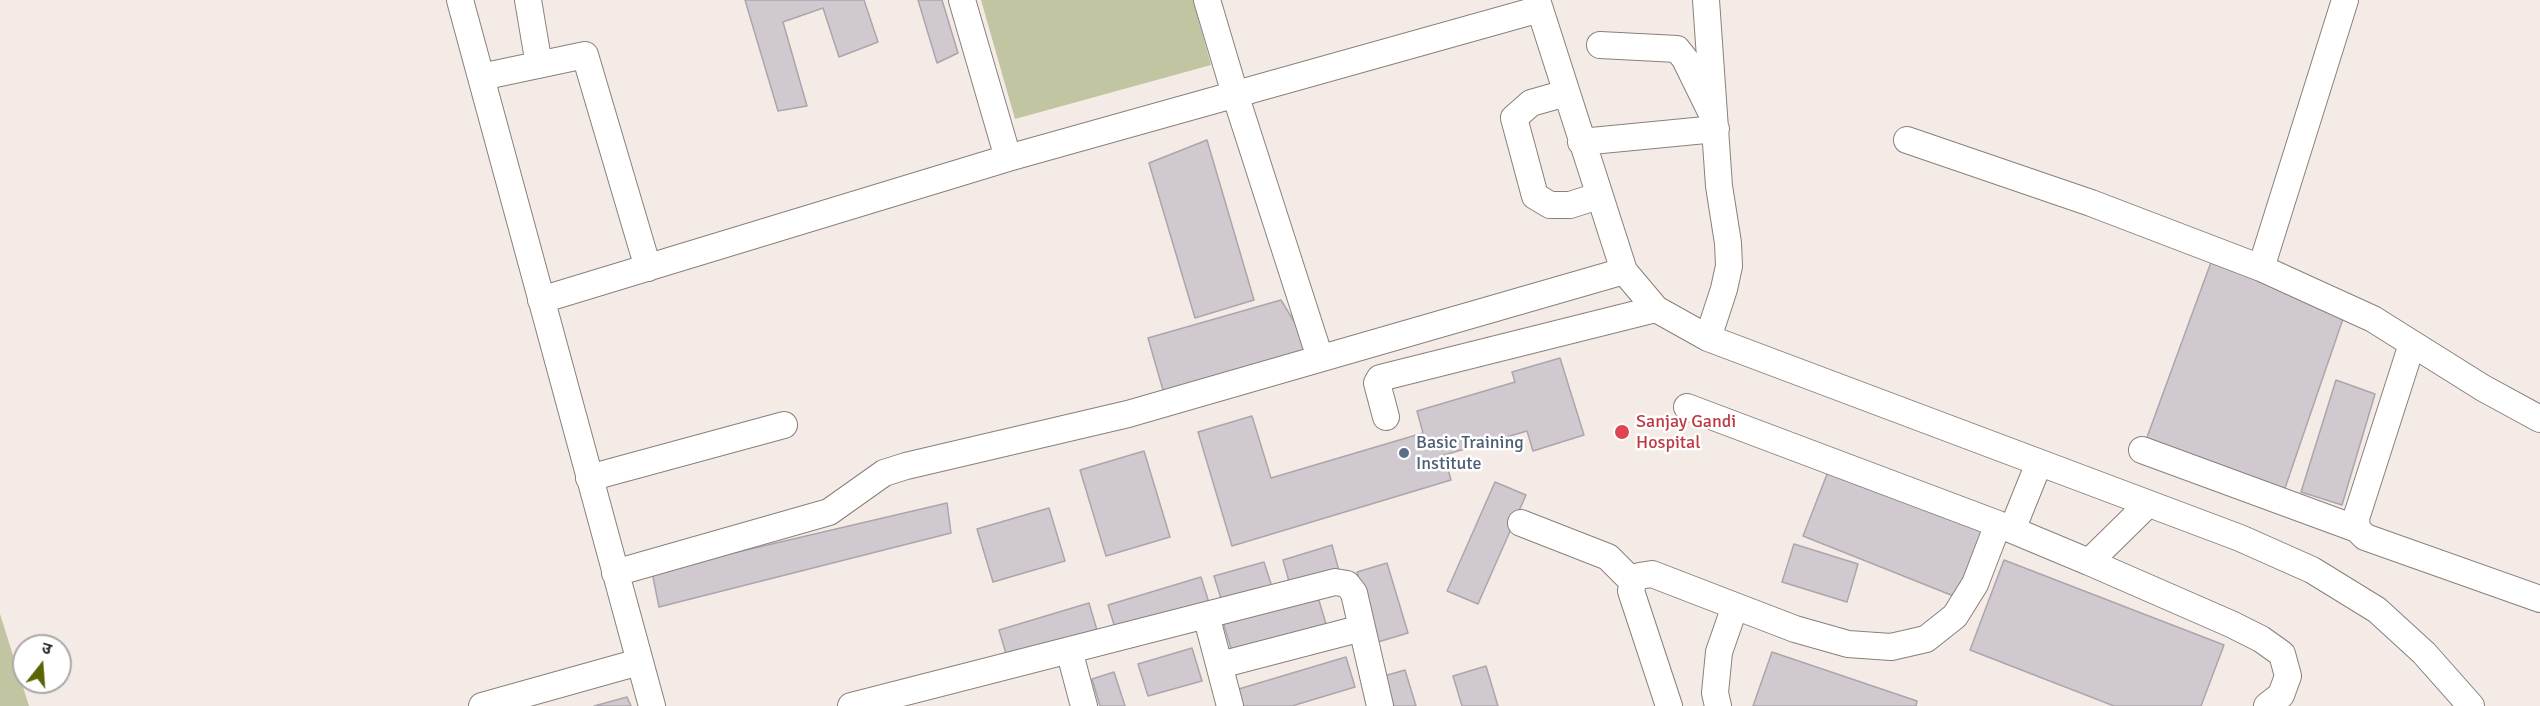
<!DOCTYPE html>
<meta charset="utf-8">
<style>
body{margin:0}
#map{position:relative;width:2540px;height:706px;overflow:hidden;background:#f5ebe6;font-family:Signika,"Noto Sans Devanagari",sans-serif}
canvas{display:block}
.north{position:absolute;left:12px;top:634px;width:60px;height:60px;box-sizing:border-box;background:#fff;border:2px solid #a9a8a7;border-radius:50%;rotate:17deg;font-size:16px;font-weight:700;line-height:24px;text-align:center;color:#292624}
.north::after{content:'';display:block;margin:auto;width:21px;height:27px;background:#5b6404;clip-path:polygon(50% 0,100% 100%,50% 72%,0 100%)}
</style>
<div id="map">
<canvas width="2540" height="706"></canvas>
<div class="north">उ</div>
</div>
<script>
const ctx = document.querySelector('canvas').getContext('2d');
ctx.lineJoin = 'round';
function fill(path, color) {
  ctx.fillStyle = color;
  ctx.fill(path, 'evenodd');
}
function shape(rows) {
  const path = new Path2D();
  for (const r of rows) {
    path.moveTo(r[0], r[1]);
    for (let i = 2; i < r.length; i += 2) path.lineTo(r[i], r[i + 1]);
  }
  return path;
}
function stroke(path, color, width, dash) {
  ctx.strokeStyle = color;
  ctx.lineWidth = width;
  ctx.lineCap = dash ? 'butt' : 'round';
  ctx.setLineDash(dash || []);
  ctx.stroke(path);
}
function write(font, color, halo, rows, align = 'center') {
  ctx.font = font + ' Signika,sans-serif';
  ctx.lineWidth = 5;
  ctx.setLineDash([]);
  ctx.textBaseline = 'middle';
  ctx.strokeStyle = halo;
  ctx.fillStyle = color;
  for (const [text, x, y, turn = 0] of rows) {
    ctx.save();
    ctx.translate(x, y);
    ctx.rotate((+turn || 0) * Math.PI / 180);
    ctx.textAlign = isNaN(turn) ? turn : align;
    if (halo) ctx.strokeText(text, 0, 0);
    ctx.fillText(text, 0, 0);
    ctx.restore();
  }
}
fill(shape([
 [981,0,1193,0,1211,65,1015,119],
 [0,614,29,706,0,706]
]), '#c2c5a1');
const building = shape([
 [745,0,864,0,878,42,839,57,823,8,783,22,807,106,778,111,745,0],
 [918,0,942,0,958,53,937,63,918,0],
 [1207,140,1254,300,1195,318,1149,163,1207,140],
 [2214,254,2345,313,2284,491,2146,440,2214,254],
 [1281,300,1312,351,1165,397,1148,338,1281,300],
 [1560,358,1584,435,1533,451,1527,431,1444,455,1451,480,1232,546,1198,432,1252,416,1271,478,1423,433,1417,411,1515,382,1512,372,1560,358],
 [2336,380,2375,394,2342,505,2301,492,2336,380],
 [1144,451,1170,537,1106,556,1080,470,1144,451],
 [1829,469,1983,530,1956,597,1803,536,1829,469],
 [1495,482,1526,495,1478,604,1447,591,1495,482],
 [947,503,951,533,659,607,652,572,947,503],
 [1049,508,1065,561,993,582,977,529,1049,508],
 [1794,544,1858,564,1847,602,1782,582,1794,544],
 [1332,545,1339,571,1290,585,1283,560,1332,545],
 [2004,560,2224,645,2201,706,2114,706,1970,650,2004,560],
 [1264,562,1273,590,1223,605,1214,576,1264,562],
 [1387,563,1408,633,1378,642,1357,572,1387,563],
 [1201,577,1209,603,1116,631,1108,605,1201,577],
 [1317,594,1326,624,1232,652,1223,622,1317,594],
 [1089,603,1099,637,1009,664,999,630,1089,603],
 [1192,648,1202,681,1148,696,1138,664,1192,648],
 [1772,652,1917,701,1916,706,1753,706,1772,652],
 [1346,657,1355,687,1292,706,1237,706,1232,691,1346,657],
 [1486,666,1498,706,1462,706,1453,676,1486,666],
 [1405,670,1416,706,1393,706,1384,676,1405,670],
 [1114,672,1125,706,1100,706,1092,679,1114,672],
 [627,697,631,706,594,706,627,697]
]);
fill(building, '#d0c9d0');
stroke(building, '#aca5ac', 1.5);
const minor = shape([
 [460,0,652,706],
 [528,0,539,65],
 [962,0,1008,158],
 [1207,0,1235,94,1320,358],
 [1537,0,1624,271,1656,309,1708,338,2240,538,2312,570,2377,610,2424,653,2471,706],
 [1706,0,1719,186,1728,243,1729,266,1724,289,1708,338],
 [2345,0,2261,268,2373,319,2483,388,2540,419],
 [1600,45,1677,49,1685,59,1710,110],
 [481,77,585,55,648,268],
 [1566,93,1531,103,1514,118,1535,196,1550,205,1570,205,1598,196],
 [1907,140,2091,203,2261,268],
 [1581,142,1716,129],
 [541,300,1008,158,1540,9],
 [2412,344,2360,506,2356,518,2357,529,2365,537,2540,599],
 [1687,407,1998,524,2089,562,2148,504],
 [1386,417,1377,383,1380,378,1656,309],
 [2142,450,2357,529],
 [589,478,784,425],
 [1521,523,1608,557,1633,582],
 [2012,530,2039,463],
 [2089,562,2231,624,2261,639,2282,654,2288,676,2281,695,2267,706],
 [615,573,829,512,884,473,906,466,1128,414,1624,271],
 [1206,615,1230,706],
 [1069,650,1084,706],
 [1220,665,1362,628],
 [482,706,639,662],
 [851,706,1335,582,1347,584,1354,593,1380,706],
 [1669,706,1631,591,1633,582,1639,576,1652,574,1735,606],
 [1718,706,1715,693,1719,652,1735,606,1795,629,1848,644,1891,647,1926,639,1955,616,1975,584,1998,524]
]);
stroke(minor, '#88807b', 28);
stroke(minor, '#fff', 26);
for (const [x, y, r, color] of [
 [1622,432,8,"#e0444e"],
 [1404,453,6,"#5c6f8a"]
]) {
  const dot = new Path2D();
  dot.arc(x, y, r, 0, 2 * Math.PI);
  ctx.fillStyle = color;
  ctx.fill(dot);
  stroke(dot, '#fff', 2);
}
write('18px', '#be3a42', '#fff', [
 ["Sanjay Gandi",1636,422],
 ["Hospital",1636,443]
], 'left');
write('18px', '#4e5e75', '#fff', [
 ["Basic Training",1416,443],
 ["Institute",1416,464]
], 'left');
</script>
